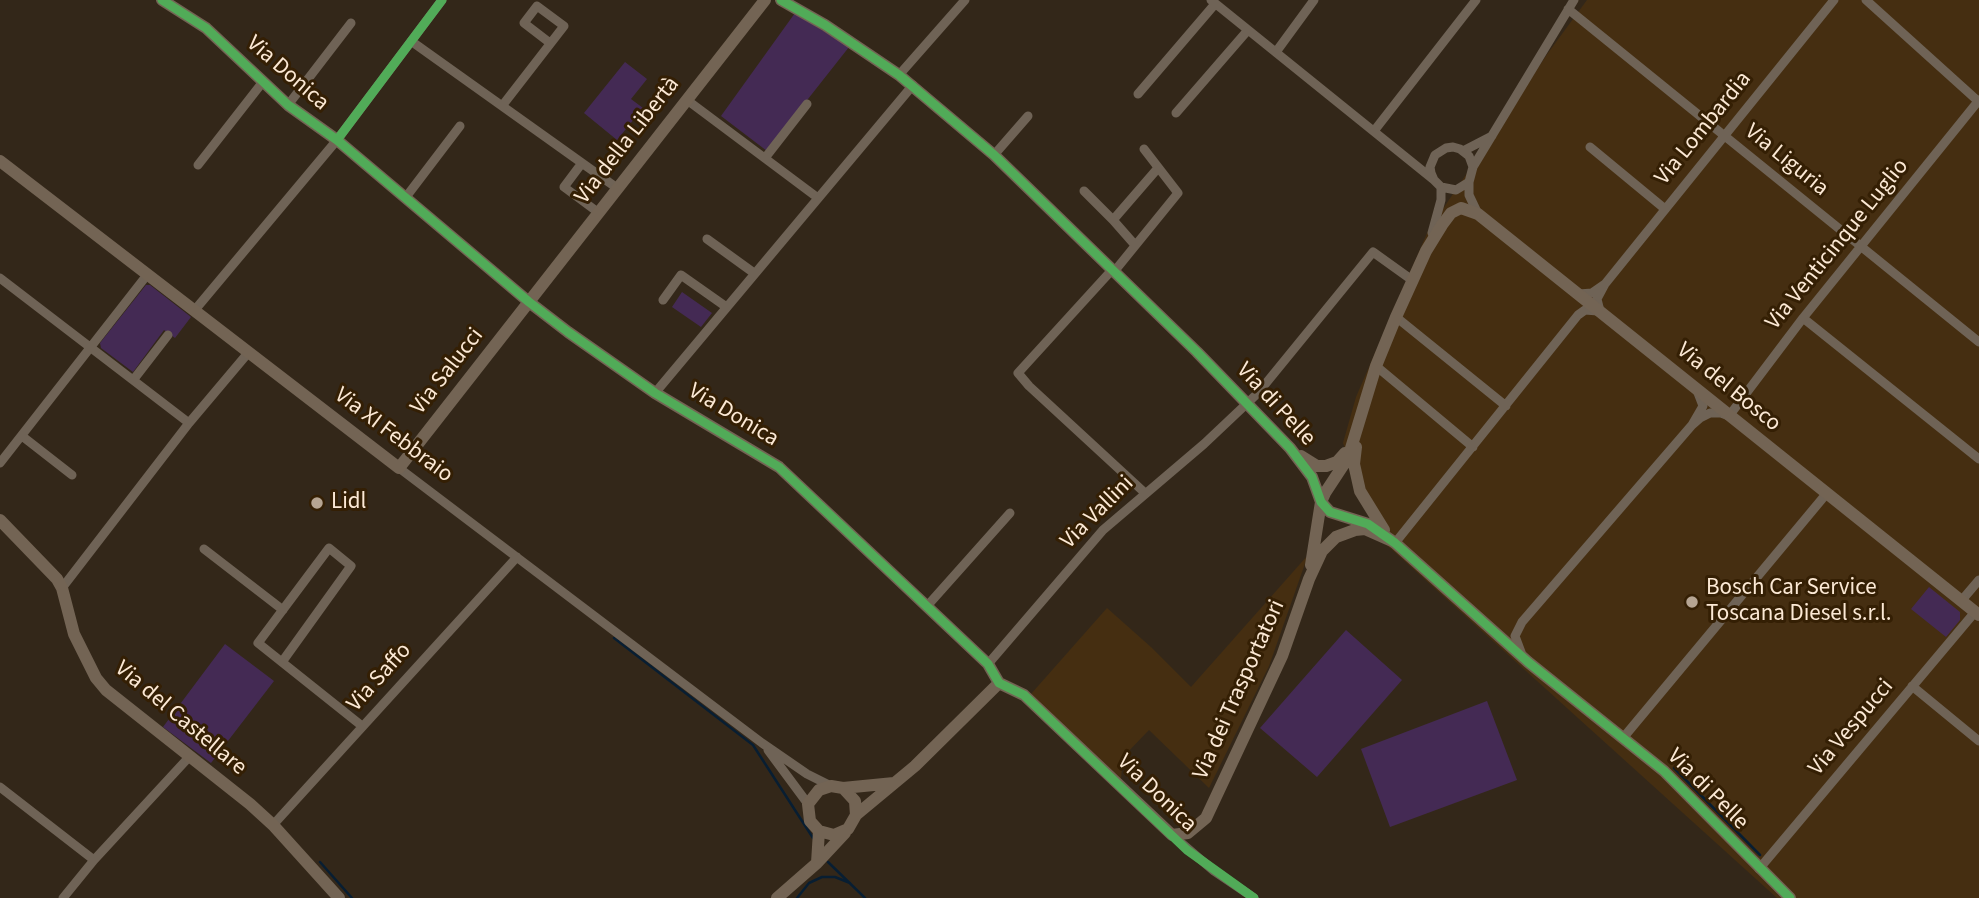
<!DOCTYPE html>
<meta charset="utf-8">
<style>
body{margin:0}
canvas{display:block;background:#332719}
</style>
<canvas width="1979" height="898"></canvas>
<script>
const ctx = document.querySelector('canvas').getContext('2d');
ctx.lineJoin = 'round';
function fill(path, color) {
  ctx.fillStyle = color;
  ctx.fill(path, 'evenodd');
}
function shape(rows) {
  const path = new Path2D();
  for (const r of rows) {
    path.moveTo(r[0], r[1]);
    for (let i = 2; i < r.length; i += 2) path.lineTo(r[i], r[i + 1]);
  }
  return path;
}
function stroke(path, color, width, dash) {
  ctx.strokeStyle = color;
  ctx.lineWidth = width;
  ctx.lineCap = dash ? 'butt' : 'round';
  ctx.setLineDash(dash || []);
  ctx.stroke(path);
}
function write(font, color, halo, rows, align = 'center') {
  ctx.font = font + ' "Source Sans 3",sans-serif';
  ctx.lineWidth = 6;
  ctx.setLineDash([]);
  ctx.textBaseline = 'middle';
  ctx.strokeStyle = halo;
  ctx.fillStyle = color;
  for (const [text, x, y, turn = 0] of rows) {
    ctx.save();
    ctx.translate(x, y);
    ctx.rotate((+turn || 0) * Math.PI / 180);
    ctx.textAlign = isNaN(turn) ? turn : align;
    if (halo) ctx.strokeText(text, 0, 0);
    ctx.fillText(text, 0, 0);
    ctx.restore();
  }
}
fill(shape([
 [1587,0,1979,0,1979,898,1777,898,1379,538,1343,443,1356,397,1428,231,1548,53],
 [1308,555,1269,666,1209,788,1149,730,1123,757,1121,779,1031,694,1107,608,1152,648,1191,687]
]), '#452e11');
fill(shape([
 [795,13,849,47,767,151,721,116],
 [625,62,647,79,631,99,643,108,617,140,584,113],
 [146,285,150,285,191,317,175,338,164,330,133,372,101,348,100,343],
 [682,292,712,313,701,327,672,307],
 [1929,587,1960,612,1960,620,1946,637,1911,609],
 [1346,630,1402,680,1317,777,1260,728],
 [225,644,274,681,211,763,163,727],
 [1487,701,1517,780,1390,827,1361,749]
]), '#442a54');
stroke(shape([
 [614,638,753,745,813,838],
 [1674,768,1760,855],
 [320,862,352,898],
 [828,862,865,898],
 [797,898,809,883,822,877,835,877,850,883]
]), '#081e32', 2.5);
stroke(shape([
 [1211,0,1434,180],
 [1866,0,1979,102],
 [1568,9,1979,342],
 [411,41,617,188],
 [1276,52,1314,0],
 [899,75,965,0],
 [1138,94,1215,4],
 [687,100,818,198],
 [288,105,351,23],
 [502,106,564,26,537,6,524,23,550,43],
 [1176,113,1248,30],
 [1374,131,1476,0],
 [1590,147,1665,209],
 [1463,151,1492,136],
 [994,155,1028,116],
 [765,158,807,104],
 [582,163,564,187,599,213],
 [198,165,262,83],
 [1473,167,1574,0],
 [1469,182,1456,190,1441,187,1434,180,1431,173,1430,167,1435,155,1446,148,1453,147,1460,149,1469,156,1473,167,1469,182,1469,195,1478,214],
 [1084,191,1113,220],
 [406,197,460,126],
 [1432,233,1441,200,1441,187],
 [707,239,754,273],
 [1135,245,1113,220,1158,168],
 [1111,271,1018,373,1029,386,1145,493],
 [1113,273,1178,193,1144,149],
 [0,278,189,423],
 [1605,284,1834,0],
 [1579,294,1592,293,1605,284,1597,299,1600,311],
 [663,300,681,275,725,306],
 [194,311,337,140,442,0],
 [1396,317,1506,406],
 [1803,318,1979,459],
 [1376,366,1473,447],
 [134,379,168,335],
 [655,393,913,85],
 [1692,425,1700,418,1710,413,1721,413,1729,416,1803,318,1979,100],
 [22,436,72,475],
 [0,463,147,275],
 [399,468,762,743,807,774,831,786],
 [1395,543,1578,315,1585,310,1598,311],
 [204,549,283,610],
 [62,588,189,423,248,353],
 [1962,600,1979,580],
 [928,605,1010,513],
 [1521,652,1515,636,1522,622,1692,425,1703,406,1698,393],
 [282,662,351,566,329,548,258,643,362,726],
 [988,664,1103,530,1204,444,1258,393,1373,252,1412,280],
 [1912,686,1979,741],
 [1623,738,1827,493],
 [768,750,808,804],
 [0,787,94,860],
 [273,825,517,557],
 [1172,835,1214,871,1254,898],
 [1759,869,1975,612],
 [63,898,94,860,190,756]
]), '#6f6356', 9);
stroke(shape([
 [162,0,206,28,288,105,337,140,529,302,568,332,655,393,779,467,988,664,999,683,1024,695,1172,835,1188,833,1206,818,1282,656,1309,579,1322,551,1336,537,1355,530,1365,529,1392,541],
 [781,0,825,25,899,75,994,155,1197,352,1290,448,1312,477,1321,502,1330,512,1368,524,1395,543,1528,662,1664,771,1790,898],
 [0,161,399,468,765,0],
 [1356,447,1354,464,1360,491,1384,530],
 [1301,456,1317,466,1326,466,1337,462,1345,453],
 [0,520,57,579,62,588,74,634,96,678,106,690,250,804,273,825,339,898],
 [1311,565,1321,502,1325,493,1348,458,1376,366,1396,317,1426,251,1442,225,1451,213,1461,208,1478,214,1979,615],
 [843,788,894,783],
 [856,815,855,801,843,788,831,786,819,790,808,804,810,821,819,831,834,835,848,829,856,815,915,766,999,683],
 [817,863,819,831],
 [777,898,817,863,845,833]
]), '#736454', 12);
stroke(shape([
 [162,0,206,28,288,105,337,140,529,302,568,332,655,393,779,467,988,664,999,683,1024,695,1187,850,1254,898],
 [781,0,825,25,899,75,994,155,1197,352,1290,448,1312,477,1321,502,1330,512,1368,524,1395,543,1528,662,1664,771,1790,898],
 [337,140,442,0]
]), '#51ab58', 9);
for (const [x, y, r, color] of [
 [317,503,7,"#b6a593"],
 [1692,602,7,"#b6a593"]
]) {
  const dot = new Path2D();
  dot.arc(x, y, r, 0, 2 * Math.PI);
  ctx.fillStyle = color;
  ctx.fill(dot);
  stroke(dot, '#341f04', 2.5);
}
write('23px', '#fce9d5', '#341f04', [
 ["Via Donica",287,74,41],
 ["Via Lombardia",1704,129,-51],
 ["Via della Libertà",628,141,-52],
 ["Via Liguria",1786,161,39],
 ["Via Venticinque Luglio",1838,245,-51],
 ["Via Salucci",448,372,-52],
 ["Via del Bosco",1728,388,39],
 ["Via di Pelle",1275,405,47],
 ["Via Donica",733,416,31],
 ["Via XI Febbraio",393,436,37],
 ["Via Vallini",1098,513,-45],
 ["Via Saffo",380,678,-48],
 ["Via dei Trasportatori",1240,690,-66],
 ["Via del Castellare",180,719,40],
 ["Via Vespucci",1852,728,-50],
 ["Via di Pelle",1707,790,45],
 ["Via Donica",1156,794,44]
]);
write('23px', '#fce9d5', '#341f04', [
 ["Lidl",331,503],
 ["Bosch Car Service",1706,589],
 ["Toscana Diesel s.r.l.",1706,615]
], 'left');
</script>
